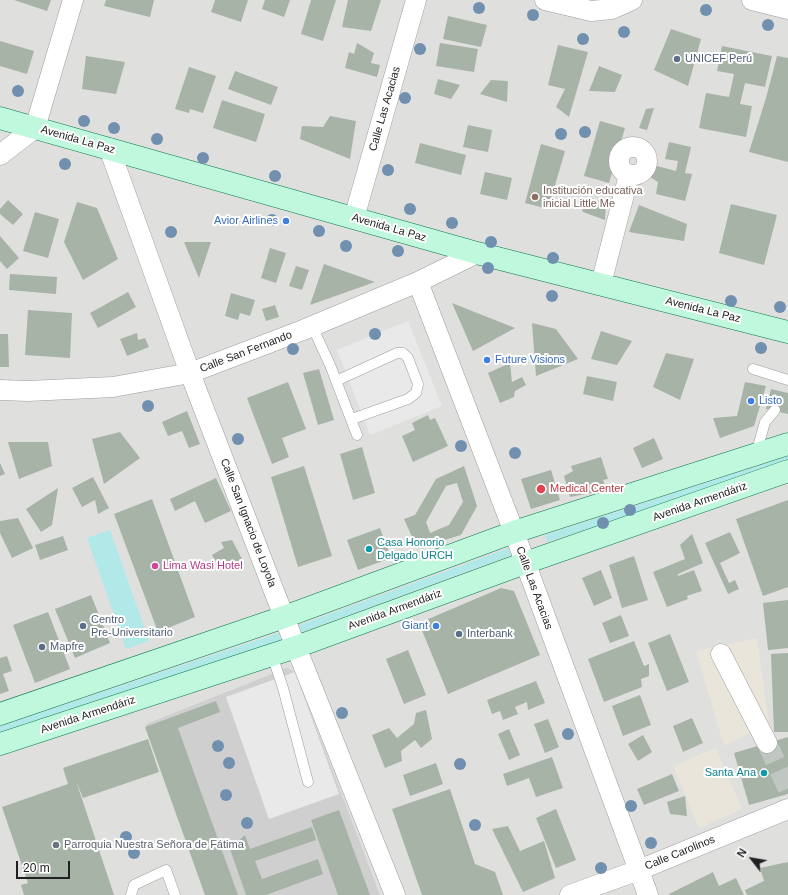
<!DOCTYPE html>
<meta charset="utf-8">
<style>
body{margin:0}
#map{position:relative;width:788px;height:895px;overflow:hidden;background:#e8f1ea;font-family:Helvetica,sans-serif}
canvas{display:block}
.north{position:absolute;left:732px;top:839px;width:40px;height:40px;-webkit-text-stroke:3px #fff;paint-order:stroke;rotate:301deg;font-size:11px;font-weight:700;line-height:16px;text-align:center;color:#212121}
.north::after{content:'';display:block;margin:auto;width:14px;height:18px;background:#212121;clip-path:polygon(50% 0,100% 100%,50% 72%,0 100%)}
.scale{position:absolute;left:16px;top:861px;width:54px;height:18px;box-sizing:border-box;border:2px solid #212121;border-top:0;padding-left:5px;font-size:12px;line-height:14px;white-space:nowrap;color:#212121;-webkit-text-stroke:3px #fff;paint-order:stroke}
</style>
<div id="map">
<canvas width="788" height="895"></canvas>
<div class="north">N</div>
<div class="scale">20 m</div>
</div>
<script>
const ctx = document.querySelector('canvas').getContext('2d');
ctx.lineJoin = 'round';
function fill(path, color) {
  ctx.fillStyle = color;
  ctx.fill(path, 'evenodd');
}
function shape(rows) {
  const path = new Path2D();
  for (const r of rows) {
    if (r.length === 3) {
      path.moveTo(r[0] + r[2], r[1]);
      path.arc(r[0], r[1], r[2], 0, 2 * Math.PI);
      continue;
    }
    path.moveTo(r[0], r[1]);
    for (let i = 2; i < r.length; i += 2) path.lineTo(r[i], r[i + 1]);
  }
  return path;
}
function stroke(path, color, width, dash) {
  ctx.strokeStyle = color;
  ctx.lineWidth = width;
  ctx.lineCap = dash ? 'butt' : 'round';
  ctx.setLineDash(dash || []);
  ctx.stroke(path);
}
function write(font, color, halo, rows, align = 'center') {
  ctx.font = font + ' Helvetica,sans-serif';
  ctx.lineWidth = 4;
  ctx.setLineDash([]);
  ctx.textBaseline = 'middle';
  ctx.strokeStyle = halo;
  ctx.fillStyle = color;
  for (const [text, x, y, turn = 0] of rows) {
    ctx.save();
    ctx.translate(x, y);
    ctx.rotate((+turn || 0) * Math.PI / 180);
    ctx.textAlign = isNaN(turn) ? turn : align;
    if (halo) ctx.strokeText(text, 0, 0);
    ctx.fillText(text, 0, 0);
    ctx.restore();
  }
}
fill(shape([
 [0,0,788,0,788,895,0,895]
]), '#dfdfde');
fill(shape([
 [757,638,769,724,724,746,696,651],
 [716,748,742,809,699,828,673,766]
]), '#eae5da');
fill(shape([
 [287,668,295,672,380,895,205,895,146,724]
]), '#cfcfcf');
fill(shape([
 [788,456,788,463,779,468,547,542,545,535],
 [110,530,149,641,126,649,87,538],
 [509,548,512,555,297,634,294,627],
 [279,633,282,641,0,735,0,726]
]), '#b0e9e8');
fill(shape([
 [408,321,442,406,370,435,337,350],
 [295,672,339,794,269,819,226,697]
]), '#e9e9e9');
fill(shape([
 [14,0,51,0,47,11],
 [106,0,154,0,150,17,104,6],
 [215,0,248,0,241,22,211,12],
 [265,0,290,0,284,17,262,9],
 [311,0,336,0,323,41,301,34],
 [348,0,381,0,371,31,342,27],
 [448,16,487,25,481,47,443,39],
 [671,29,701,39,688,86,654,70],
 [0,41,34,51,27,74,0,66],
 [357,43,374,53,371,63,380,65,377,77,345,68,349,52,354,54],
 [440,43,478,49,474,72,436,66],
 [558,45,588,52,569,117,556,107,565,89,548,85],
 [722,46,772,56,765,87,745,83,740,104,752,106,746,137,699,128,706,93,729,97,734,74,717,71],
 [86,56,125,62,116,94,82,89],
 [777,56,788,58,788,162,749,152,766,98],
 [599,66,622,75,615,92,589,91],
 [189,67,216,76,203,113,190,109,189,113,175,109],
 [235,71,278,87,271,105,228,89],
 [438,79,460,85,451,99,434,94],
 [491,80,508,81,507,102,480,94],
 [222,100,265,114,256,142,213,128],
 [654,108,647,130,639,128,646,109],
 [330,116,356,121,350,159,300,139,302,126,323,127],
 [600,121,625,128,609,183,584,176],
 [468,125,492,130,488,152,463,147],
 [669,142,691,147,685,173,692,174,685,201,656,194,658,182,650,177,657,166,676,171,678,161,665,159],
 [420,143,466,155,461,175,415,163],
 [541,144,565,151,548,209,525,203],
 [485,172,512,178,507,200,480,194],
 [580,199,606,201,605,220,583,212],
 [8,200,23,214,13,225,0,214,0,209],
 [77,202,97,208,118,259,83,280,64,242],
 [731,204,777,215,764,265,719,253],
 [639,205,687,224,684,241,629,232],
 [35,212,59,219,48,258,23,251],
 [0,236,19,258,7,269,0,261],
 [184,242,211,242,199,278],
 [270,248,286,253,276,283,261,278],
 [324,264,375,282,310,305],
 [296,266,309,270,302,290,289,286],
 [10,274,57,277,56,294,9,290],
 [128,292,136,307,98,328,90,313],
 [231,293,255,300,250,316,240,313,238,320,225,316],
 [452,303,515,328,473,351],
 [275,305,279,317,266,321,262,309],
 [28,310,72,313,70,358,25,355],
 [532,323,556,329,578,359,536,376],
 [601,331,632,341,617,365,591,359],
 [137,333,138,340,145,338,149,347,127,356,120,339],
 [0,334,8,334,9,367,0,367],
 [666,353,694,359,680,400,653,387],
 [510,363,512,382,522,377,526,385,515,391,514,397,500,403,488,373],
 [319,369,334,420,318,425,303,373],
 [587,376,617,382,613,401,583,394],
 [288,382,306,429,282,438,289,457,272,464,247,398],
 [745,382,766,386,754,426,720,438,713,418,737,416],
 [771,389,788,393,788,414,766,409],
 [187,411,200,444,189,448,182,431,168,436,162,422],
 [428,415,430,420,435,418,448,446,413,462,402,436,415,430,412,423],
 [120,432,140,458,104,484,92,439],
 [654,438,663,459,642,468,633,448],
 [8,442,48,442,52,466,19,479],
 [362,447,375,493,353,500,340,454],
 [601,457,608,479,603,480,607,490,570,497,564,476,573,471,571,466],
 [0,463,5,474,0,476],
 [304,466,332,556,298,567,271,477],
 [464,466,477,506,461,535,417,548,404,519,415,515,436,479],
 [457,483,463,502,449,525,430,533,426,522,446,486],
 [551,470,560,500,531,509,521,479],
 [93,477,109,508,98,514,95,500,82,507,72,488],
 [216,478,231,511,205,523,195,501,175,511,170,499],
 [58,488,52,525,41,532,26,509],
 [152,499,195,617,158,632,114,514],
 [788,500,788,587,763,596,736,519],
 [18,518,33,548,12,558,0,533,0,521],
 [380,528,391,558,358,570,347,540],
 [730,532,740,553,720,563,729,583,735,580,739,589,728,594,705,543],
 [692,534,703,563,678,574,678,576,694,570,702,591,687,596,688,599,667,607,653,572,685,559,680,545],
 [63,536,68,550,40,560,35,545],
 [232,540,242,559,221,571,212,555,224,548,221,542],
 [634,556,648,600,622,608,609,565],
 [601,570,612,598,594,606,582,578],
 [501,588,514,591,540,655,448,694,419,623],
 [91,595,110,643,75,658,55,609],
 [788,600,788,648,768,650,763,603],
 [48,612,70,669,35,683,13,625],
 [621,615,629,636,610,643,602,623],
 [670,634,689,682,667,691,648,643],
 [634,641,644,666,649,664,649,676,641,679,642,687,604,702,588,659],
 [408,650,426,695,404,704,386,659],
 [788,653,788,732,774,732,771,654],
 [7,656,12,671,3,674,9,691,0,694,0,658],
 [536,681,545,703,528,710,527,702,515,707,518,714,503,720,500,711,492,714,487,700],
 [640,695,651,725,623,736,612,706],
 [216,701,220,712,178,728,238,895,205,895,145,727],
 [426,710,432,739,421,748,415,740,401,751,402,761,385,768,372,735,389,728,397,738,414,724,416,713],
 [692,718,703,743,683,752,673,726],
 [548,719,559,747,545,753,534,724],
 [509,729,520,755,509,760,498,734],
 [643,735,652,752,638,761,628,744],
 [788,737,788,794,749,805,734,753],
 [148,739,159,772,83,798,76,781,114,895,24,895,21,885,28,883,2,807,68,784,63,768],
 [552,757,563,788,536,797,529,778,507,786,503,774],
 [436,763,443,784,410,796,403,775],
 [672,774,679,791,644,805,637,789],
 [450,789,475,864,495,872,503,895,422,895,392,809],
 [685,796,687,816,670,814,667,802],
 [556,809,576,860,556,868,536,818],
 [339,810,370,895,338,895,311,820],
 [508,826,520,851,544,841,555,878,523,892,492,829],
 [312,827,316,840,255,861,262,879,318,859,323,874,266,895,246,895,230,849,245,835,250,849],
 [788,862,788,895,747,895,745,890,764,881,760,868],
 [713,872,719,886,736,878,744,895,670,895,669,894]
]), '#a8b3a7');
stroke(shape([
 [767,743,788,789]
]), '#c0c7c2', 20, [20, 10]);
const lane = shape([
 [312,326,330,365,357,435],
 [753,369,788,380],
 [336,381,397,353,403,353,408,358,418,384,416,393,408,399,352,419],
 [756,454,765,422,775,410],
 [272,655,283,688,308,782],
 [131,895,134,885,166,870,175,895]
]);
const street = shape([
 [545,0,591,11,612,9,632,0],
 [752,0,788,9],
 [633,161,14],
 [109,148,190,373,284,617,395,895],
 [0,155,35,128,73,0],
 [354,218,416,0],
 [418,282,514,532,648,895],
 [601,284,629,175],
 [0,390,28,391,113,387,190,373,303,330,418,282,477,253],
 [721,654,767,743],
 [570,895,639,870,788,809]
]);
const secondary = shape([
 [0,118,477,253,788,332],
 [0,714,284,617,514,532,788,444],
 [0,744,296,647,525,563,788,471]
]);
stroke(lane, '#9e9e9e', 11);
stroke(street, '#9e9e9e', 21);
stroke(secondary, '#08784a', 23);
stroke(lane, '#fff', 10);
stroke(street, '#fff', 20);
stroke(secondary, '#bff8dd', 22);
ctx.fillStyle = '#7190b0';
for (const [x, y] of [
 [479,8],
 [706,10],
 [533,15],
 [768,25],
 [624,32],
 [583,39],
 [420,49],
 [18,91],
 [405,98],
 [84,121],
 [114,128],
 [585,132],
 [561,134],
 [157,139],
 [203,158],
 [65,164],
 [388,170],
 [275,176],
 [410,209],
 [272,220],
 [452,223],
 [319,231],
 [171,232],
 [491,242],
 [346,246],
 [398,251],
 [553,258],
 [488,268],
 [552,296],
 [731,301],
 [780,307],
 [375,334],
 [761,348],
 [293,349],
 [148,406],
 [238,439],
 [461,446],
 [515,453],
 [630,510],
 [603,523],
 [342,713],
 [568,734],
 [218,746],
 [229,763],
 [460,764],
 [226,795],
 [631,806],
 [247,823],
 [475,825],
 [126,837],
 [651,843],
 [134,853],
 [601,868]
]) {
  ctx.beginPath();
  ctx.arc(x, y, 6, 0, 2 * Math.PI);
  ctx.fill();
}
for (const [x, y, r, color] of [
 [677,59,4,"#5c6f8a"],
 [535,197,4,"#8d6e63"],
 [286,221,4,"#3f7fe0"],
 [487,360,4,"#3f7fe0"],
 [751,401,4,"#3f7fe0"],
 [541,489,5,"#e0444e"],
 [369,549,4,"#0f9aa8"],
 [155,566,4,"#d1479c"],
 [83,626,4,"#5c6f8a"],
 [436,626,4,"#3f7fe0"],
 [459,634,4,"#5c6f8a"],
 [42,647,4,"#5c6f8a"],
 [764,773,4,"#0f9aa8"],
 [56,845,4,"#6b7280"]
]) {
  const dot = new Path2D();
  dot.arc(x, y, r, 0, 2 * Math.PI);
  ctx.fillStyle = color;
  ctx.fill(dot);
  stroke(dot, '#fff', 1.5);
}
write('11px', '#4e5e75', '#fff', [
 ["UNICEF Perú",685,59],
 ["Centro",91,620],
 ["Pre-Universitario",91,633],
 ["Interbank",467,634],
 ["Mapfre",50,647]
], 'left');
write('11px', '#212121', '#fff', [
 ["Calle Las Acacias",385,109,-74],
 ["Avenida La Paz",78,140,16],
 ["Avenida La Paz",389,228,16],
 ["Avenida La Paz",703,310,14],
 ["Calle San Fernando",246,352,-21],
 ["Avenida Armendáriz",700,502,-19],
 ["Calle San Ignacio de Loyola",248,523,69],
 ["Calle Las Acacias",534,588,70],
 ["Avenida Armendáriz",395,610,-20],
 ["Avenida Armendáriz",88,715,-18],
 ["Calle Carolinos",680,853,-22]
]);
write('11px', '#785e54', '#fff', [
 ["Institución educativa",543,191],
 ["inicial Little Me",543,204]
], 'left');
write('11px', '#366cbe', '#fff', [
 ["Avior Airlines",278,221],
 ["Future Visions",495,360,"left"],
 ["Listo",759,401,"left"],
 ["Giant",428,626]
], 'right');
write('11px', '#be3a42', '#fff', [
 ["Medical Center",550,489]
], 'left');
write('11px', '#0d838f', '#fff', [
 ["Casa Honorio",377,543],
 ["Delgado URCH",377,556],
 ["Santa Ana",756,773,"right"]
], 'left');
write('11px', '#b23c85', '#fff', [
 ["Lima Wasi Hotel",163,566]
], 'left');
write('11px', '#5b616d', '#fff', [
 ["Parroquia Nuestra Señora de Fátima",64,845]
], 'left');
</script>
